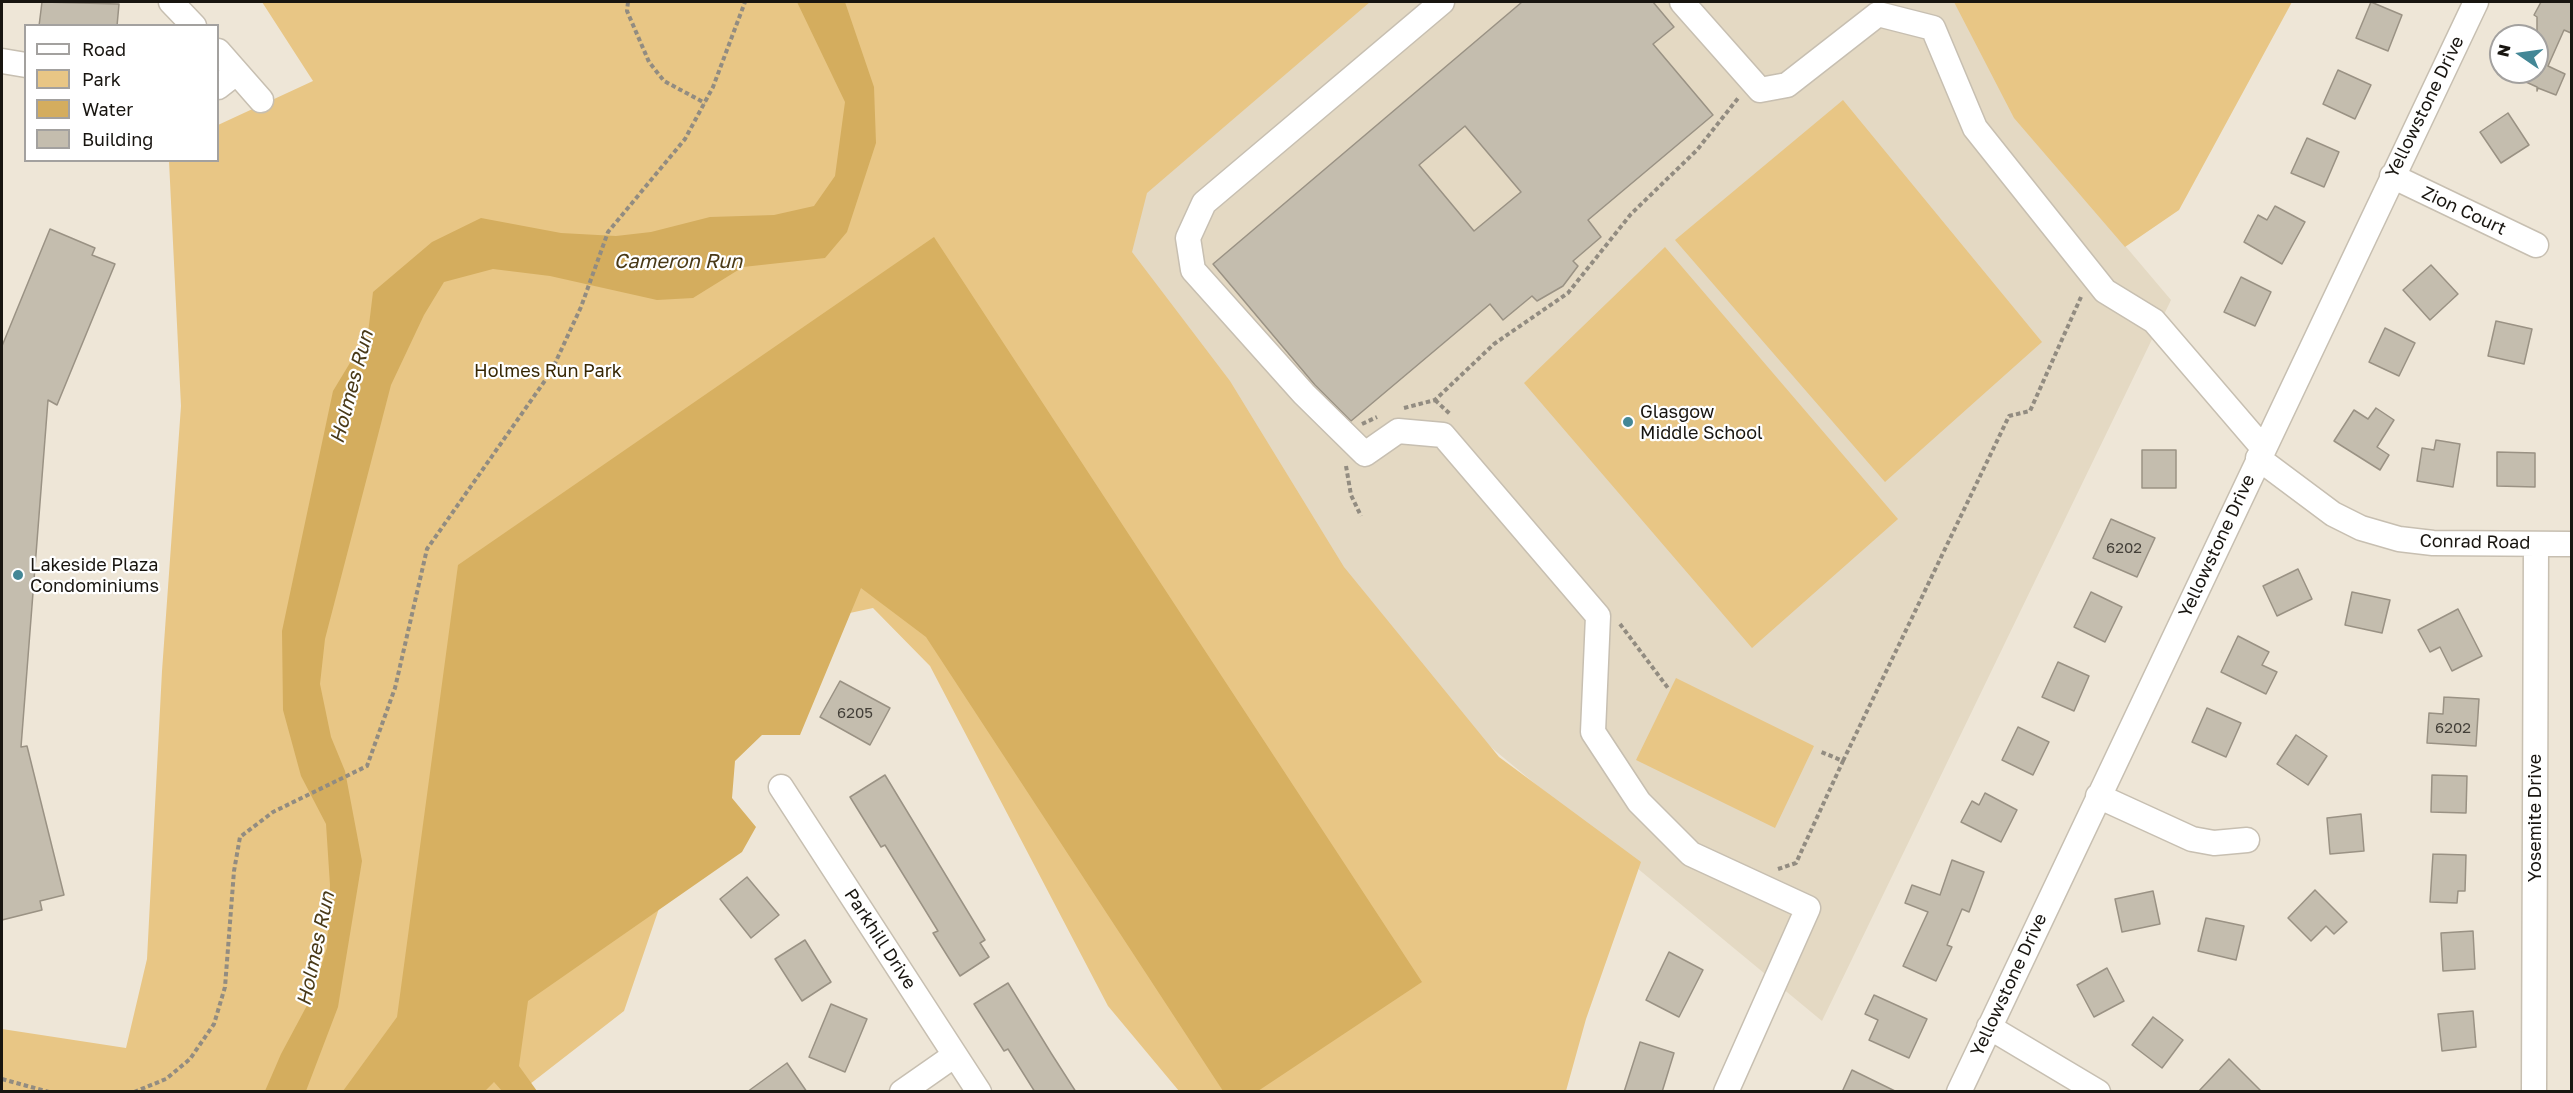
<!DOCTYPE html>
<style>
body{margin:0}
#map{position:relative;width:2573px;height:1093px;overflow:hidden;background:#eee6d7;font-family:"Golos Text",sans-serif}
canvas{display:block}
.frame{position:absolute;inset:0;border:3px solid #181510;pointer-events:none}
.legend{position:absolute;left:24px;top:24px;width:195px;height:138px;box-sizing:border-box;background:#fff;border:2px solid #a3a19f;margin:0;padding:8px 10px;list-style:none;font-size:18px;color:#181510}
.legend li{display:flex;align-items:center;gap:12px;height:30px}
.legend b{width:30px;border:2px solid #a3a19f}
.north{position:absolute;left:2489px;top:24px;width:60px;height:60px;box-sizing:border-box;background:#fff;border:2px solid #a3a19f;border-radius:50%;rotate:283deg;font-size:16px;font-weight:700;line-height:24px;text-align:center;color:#181510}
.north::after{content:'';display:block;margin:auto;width:21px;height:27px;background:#438796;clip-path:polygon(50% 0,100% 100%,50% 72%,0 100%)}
</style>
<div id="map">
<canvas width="2573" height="1093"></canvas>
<div class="frame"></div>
<ul class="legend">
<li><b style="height:8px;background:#fff"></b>Road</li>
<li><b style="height:16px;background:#e8c685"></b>Park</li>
<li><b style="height:16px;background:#d4ad5e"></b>Water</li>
<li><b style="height:16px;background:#c4bdae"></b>Building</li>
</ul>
<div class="north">N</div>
</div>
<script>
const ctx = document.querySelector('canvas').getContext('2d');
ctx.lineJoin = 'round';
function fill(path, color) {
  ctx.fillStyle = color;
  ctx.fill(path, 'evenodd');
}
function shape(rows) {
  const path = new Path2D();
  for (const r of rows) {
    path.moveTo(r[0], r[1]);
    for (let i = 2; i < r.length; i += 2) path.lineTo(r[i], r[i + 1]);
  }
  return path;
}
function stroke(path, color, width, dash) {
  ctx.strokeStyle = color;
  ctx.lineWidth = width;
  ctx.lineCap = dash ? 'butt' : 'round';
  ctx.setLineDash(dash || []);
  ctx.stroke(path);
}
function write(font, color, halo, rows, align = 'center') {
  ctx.font = font + ' "Golos Text",sans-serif';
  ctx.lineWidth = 4.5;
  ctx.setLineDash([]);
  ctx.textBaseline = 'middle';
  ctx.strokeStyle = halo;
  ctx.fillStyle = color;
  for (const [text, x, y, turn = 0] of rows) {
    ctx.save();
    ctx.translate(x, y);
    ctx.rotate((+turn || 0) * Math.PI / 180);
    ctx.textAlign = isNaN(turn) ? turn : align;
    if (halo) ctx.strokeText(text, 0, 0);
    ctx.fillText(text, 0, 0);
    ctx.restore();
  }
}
fill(shape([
 [1249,2,1965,2,2028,131,2171,300,1822,1021,1244,543,1012,259]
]), '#e4d9c3');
fill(shape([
 [262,2,1370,2,1147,193,1132,252,1230,381,1344,567,1499,757,1641,862,1586,1019,1566,1091,1179,1091,1108,1006,930,666,873,608,822,619,680,847,624,1011,521,1091,2,1091,2,1029,126,1048,147,959,162,671,181,406,169,161,218,160,218,125,313,81],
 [1954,2,2292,2,2179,210,2125,247,2014,118],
 [1843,100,2042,342,1885,482,1675,240],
 [1665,247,1898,519,1752,648,1524,383],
 [1676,678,1814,746,1775,828,1636,760]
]), '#e8c685');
fill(shape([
 [934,237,1422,982,1258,1091,1223,1091,926,637,861,588,800,735,762,735,735,761,732,798,756,827,742,852,528,1001,519,1066,537,1091,502,1091,494,1082,485,1091,343,1091,397,1017,458,565]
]), '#d7b061');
fill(shape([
 [797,2,845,2,874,87,876,143,847,232,825,258,743,267,693,298,657,300,550,276,493,269,444,282,424,315,391,385,325,639,320,684,331,737,345,771,362,861,338,1007,306,1091,265,1091,281,1054,312,996,327,947,330,885,326,824,301,776,283,710,282,631,333,391,368,333,373,292,432,242,481,218,561,233,616,236,651,232,710,217,774,215,814,206,835,176,845,102]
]), '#d4ad5e');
const building = shape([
 [42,2,119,4,117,26,39,26,42,2],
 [1522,2,1653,2,1674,27,1653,44,1713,115,1588,220,1601,237,1573,261,1578,266,1563,286,1537,301,1532,296,1503,320,1490,304,1351,421,1315,385,1213,264,1522,2],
 [1465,126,1521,192,1474,231,1419,165,1465,126],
 [2371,2,2402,15,2388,51,2356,38,2371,2],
 [2541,2,2571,2,2571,33,2564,30,2548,66,2565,74,2556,95,2538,88,2537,91,2537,87,2504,72,2537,72,2537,17,2534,15,2541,2],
 [2338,70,2371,85,2355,119,2323,104,2338,70],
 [2508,113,2529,145,2501,163,2480,132,2508,113],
 [2307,138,2339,152,2324,187,2291,173,2307,138],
 [2275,206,2305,222,2282,264,2244,242,2258,215,2267,220,2275,206],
 [50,229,95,248,92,255,115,264,57,405,48,400,21,747,27,746,64,895,40,901,42,910,2,920,2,346,50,229],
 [2431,265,2458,294,2430,320,2403,290,2431,265],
 [2241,277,2271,292,2255,326,2224,312,2241,277],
 [2496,321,2532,329,2524,364,2488,356,2496,321],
 [2385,328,2415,343,2399,376,2369,362,2385,328],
 [2376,408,2394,420,2377,447,2389,455,2380,470,2334,441,2354,410,2368,419,2376,408],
 [2436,440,2460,444,2453,487,2417,481,2422,448,2434,450,2436,440],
 [2142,450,2176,450,2176,488,2142,488,2142,450],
 [2497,452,2535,453,2535,487,2497,486,2497,452],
 [2111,519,2155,538,2137,577,2093,558,2111,519],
 [2298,569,2312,599,2277,616,2263,586,2298,569],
 [2091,592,2122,607,2105,642,2074,627,2091,592],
 [2352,592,2390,600,2382,633,2345,625,2352,592],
 [2458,609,2482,656,2452,671,2440,647,2430,652,2418,630,2458,609],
 [2238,636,2269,652,2262,665,2277,672,2266,694,2221,672,2238,636],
 [2058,662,2089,676,2074,711,2042,697,2058,662],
 [840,681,890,708,870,745,820,717,840,681],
 [2444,697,2479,699,2476,746,2427,743,2429,713,2443,714,2444,697],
 [2207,708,2241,723,2226,757,2192,742,2207,708],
 [2018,727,2049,742,2033,775,2002,760,2018,727],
 [2296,735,2327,756,2308,785,2277,764,2296,735],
 [885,775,985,940,980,943,989,957,960,976,933,933,938,931,885,845,881,847,850,797,885,775],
 [2432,775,2467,776,2466,813,2431,812,2432,775],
 [1985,793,2017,810,2001,842,1961,822,1972,801,1979,805,1985,793],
 [2361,814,2364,851,2330,854,2327,818,2361,814],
 [2433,854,2466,855,2465,891,2458,891,2457,903,2430,902,2433,854],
 [1952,860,1984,872,1969,912,1962,909,1947,945,1952,947,1936,981,1903,966,1928,912,1905,903,1912,885,1940,895,1952,860],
 [747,877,779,915,751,938,720,899,747,877],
 [2315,890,2347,922,2334,934,2326,926,2311,941,2288,918,2315,890],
 [2153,891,2160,924,2122,932,2115,899,2153,891],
 [2206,918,2244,926,2236,960,2198,951,2206,918],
 [2473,931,2475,969,2443,971,2441,933,2473,931],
 [805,940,831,982,802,1001,775,959,805,940],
 [1669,952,1703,970,1679,1017,1646,1000,1669,952],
 [2107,968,2124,1001,2094,1017,2077,985,2107,968],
 [1008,983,1051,1053,1076,1092,1035,1092,1008,1049,1004,1051,974,1004,1008,983],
 [1874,995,1927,1019,1909,1058,1869,1040,1878,1020,1865,1014,1874,995],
 [831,1004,867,1019,845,1072,809,1057,831,1004],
 [2473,1011,2476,1047,2442,1051,2438,1014,2473,1011],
 [2153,1017,2183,1040,2162,1068,2132,1045,2153,1017],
 [1640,1042,1674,1053,1662,1092,1624,1092,1640,1042],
 [2229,1059,2262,1092,2198,1092,2229,1059],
 [787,1063,807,1092,747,1092,787,1063],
 [1852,1070,1897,1092,1842,1092,1852,1070]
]);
fill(building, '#c4bdae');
stroke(building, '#9a9284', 1.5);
const minor = shape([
 [171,2,194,26],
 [1442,2,1204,203,1188,238,1193,270,1304,394,1365,454,1398,431,1443,435,1598,616,1593,732,1639,802,1691,854,1808,908,1726,1092],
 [1682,2,1760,90,1787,85,1878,14,1933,28,1975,128,2105,291,2154,321,2263,448],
 [218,51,261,100],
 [2,61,26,65],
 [218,87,236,73],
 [2392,176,2536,245],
 [2258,458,2333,514,2361,528,2399,539,2433,543,2572,544],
 [781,787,979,1092],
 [2098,796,2192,839,2214,843,2247,840],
 [1989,1027,2098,1092],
 [902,1092,955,1055],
 [1959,1092,2476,2],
 [2534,1092,2536,544]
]);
stroke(minor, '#c7bfb1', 27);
stroke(shape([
 [628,2,627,11,649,62,664,81,705,103],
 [1435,400,1450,414],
 [1404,408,1435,400,1494,344,1568,293,1631,214,1697,150,1739,97],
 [1362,424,1377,417],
 [1346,466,1351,495,1361,516],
 [1620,624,1668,688],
 [1843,761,2009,416,2030,411,2081,297],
 [1778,869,1796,863,1843,761,1819,751],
 [2,1079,49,1092],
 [134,1092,166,1079,190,1059,214,1024,225,987,234,871,240,837,273,812,367,766,395,688,427,549,551,372,581,307,608,232,685,139,713,87,745,2]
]), '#928c81', 4, [4.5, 3]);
stroke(minor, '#fff', 24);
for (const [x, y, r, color] of [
 [1628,422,6,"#438796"],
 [18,575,6,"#438796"]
]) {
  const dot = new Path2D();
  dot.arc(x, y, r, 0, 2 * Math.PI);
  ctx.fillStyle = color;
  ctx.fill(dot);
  stroke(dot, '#fff', 2);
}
write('15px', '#433f38', null, [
 ["6202",2124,548],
 ["6205",855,713],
 ["6202",2453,728]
]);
write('18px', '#181510', '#fff', [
 ["Yellowstone Drive",2425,107,-64],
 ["Zion Court",2464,211,25],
 ["Conrad Road",2475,542,1],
 ["Yellowstone Drive",2217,546,-65],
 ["Yosemite Drive",2535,818,-90],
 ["Parkhill Drive",880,939,57],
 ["Yellowstone Drive",2009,985,-65]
]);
write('18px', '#372703', '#fff', [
 ["Holmes Run Park",548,371]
]);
write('18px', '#181510', '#fff', [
 ["Glasgow",1640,412],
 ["Middle School",1640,433],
 ["Lakeside Plaza",30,565],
 ["Condominiums",30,586]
], 'left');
write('italic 20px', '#493917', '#fff', [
 ["Cameron Run",678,262],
 ["Holmes Run",352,387,-75],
 ["Holmes Run",316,949,-78]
]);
</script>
